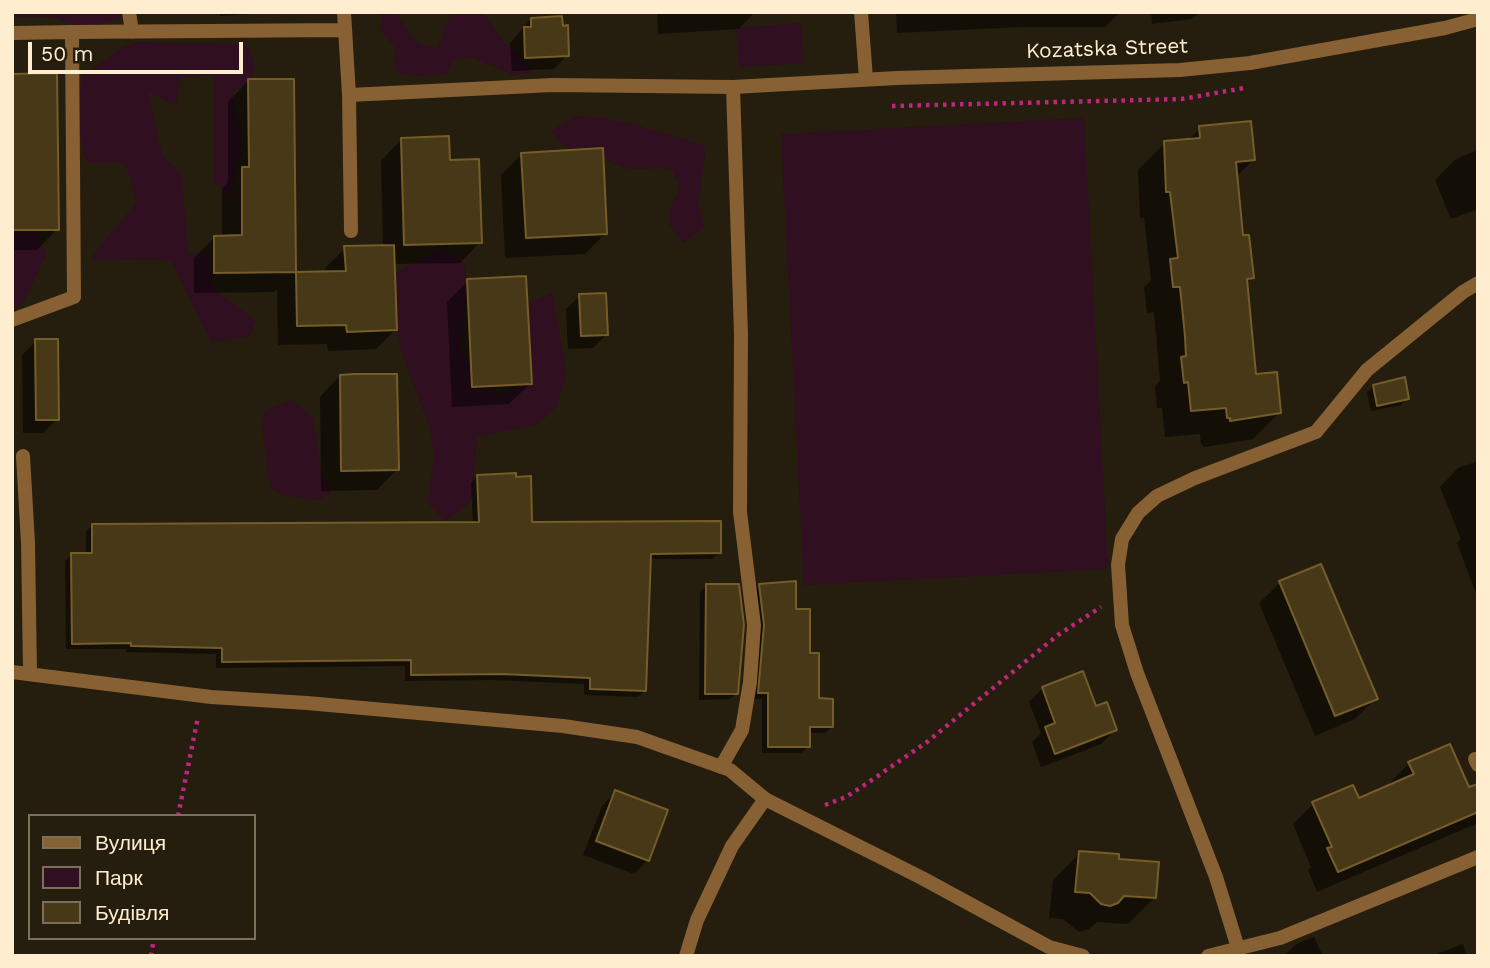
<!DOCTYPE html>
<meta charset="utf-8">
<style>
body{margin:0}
#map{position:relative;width:1490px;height:968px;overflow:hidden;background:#251d0d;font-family:"Work Sans",sans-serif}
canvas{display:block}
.frame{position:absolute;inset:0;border:14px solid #ffedd0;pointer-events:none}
.legend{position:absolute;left:28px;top:814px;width:228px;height:126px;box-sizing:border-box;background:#251d0d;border:2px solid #7c705b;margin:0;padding:9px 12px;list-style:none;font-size:21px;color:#ffedd0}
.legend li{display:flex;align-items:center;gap:14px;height:35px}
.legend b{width:35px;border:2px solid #7c705b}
.scale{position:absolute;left:28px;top:42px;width:215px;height:32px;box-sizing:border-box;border:4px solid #ffedd0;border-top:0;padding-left:9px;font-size:21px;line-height:24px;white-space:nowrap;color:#ffedd0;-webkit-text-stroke:5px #251d0d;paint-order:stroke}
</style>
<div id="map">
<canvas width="1490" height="968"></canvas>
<div class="frame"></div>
<ul class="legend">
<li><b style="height:9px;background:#876034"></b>Вулиця</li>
<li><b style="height:19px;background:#2f0f20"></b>Парк</li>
<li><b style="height:19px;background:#473817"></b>Будівля</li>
</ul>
<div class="scale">50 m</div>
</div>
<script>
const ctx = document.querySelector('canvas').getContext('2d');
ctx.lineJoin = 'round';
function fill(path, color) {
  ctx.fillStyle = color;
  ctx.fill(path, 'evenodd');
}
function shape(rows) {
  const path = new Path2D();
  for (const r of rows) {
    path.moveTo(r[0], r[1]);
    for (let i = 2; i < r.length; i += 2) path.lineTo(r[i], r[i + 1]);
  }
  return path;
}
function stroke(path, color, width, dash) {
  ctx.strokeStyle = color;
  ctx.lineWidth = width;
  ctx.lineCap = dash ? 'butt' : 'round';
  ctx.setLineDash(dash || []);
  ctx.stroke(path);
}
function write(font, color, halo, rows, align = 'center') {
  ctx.font = font + ' "Work Sans",sans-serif';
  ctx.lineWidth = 6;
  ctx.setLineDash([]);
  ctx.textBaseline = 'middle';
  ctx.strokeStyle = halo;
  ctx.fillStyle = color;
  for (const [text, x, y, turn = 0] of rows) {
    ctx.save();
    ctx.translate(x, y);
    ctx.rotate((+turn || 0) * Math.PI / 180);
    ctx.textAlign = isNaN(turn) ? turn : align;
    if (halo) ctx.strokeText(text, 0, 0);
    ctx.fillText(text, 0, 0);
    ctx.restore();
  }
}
fill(shape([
 [12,12,125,12,123,17,87,29,52,17,12,17],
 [382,12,396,12,418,44,438,48,451,12,479,12,487,18,505,44,524,59,531,72,514,75,471,57,454,60,446,74,421,76,399,74,393,58,396,48,380,30],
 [801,23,804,63,739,67,736,28],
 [139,42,243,44,249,48,255,66,251,81,232,93,242,145,230,197,214,181,213,76,181,77,176,105,148,92,162,155,182,176,188,254,209,253,213,289,256,321,250,336,212,343,172,262,164,260,90,259,136,203,128,169,121,163,88,163,84,156,77,114,81,84,83,76,121,48],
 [12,96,35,230,46,254,24,301,12,313],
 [576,116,604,118,635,125,703,145,705,155,698,206,705,226,684,243,669,224,671,208,680,186,673,171,662,168,629,169,566,147,551,131],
 [1084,118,1108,569,804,585,781,134],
 [443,249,464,263,467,279,461,350,496,395,528,384,529,303,552,293,567,375,556,407,538,424,477,437,472,501,445,521,428,502,434,457,430,428,403,357,397,330,395,281,397,271],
 [292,400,313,419,321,473,331,493,317,500,283,495,270,487,262,426,265,410]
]), '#2f0f20');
fill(shape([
 [220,12,275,12,220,16],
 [657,12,772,12,754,13,739,29,658,34],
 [896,12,1119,12,1119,13,1105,27,1022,27,897,33],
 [1151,12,1200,12,1192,19,1152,24],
 [531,19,567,55,554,69,512,71,510,43],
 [12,75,57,229,37,250,12,250],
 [293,80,295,274,325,273,325,268,345,248,383,247,381,161,401,140,448,161,480,242,460,263,393,264,396,329,376,349,328,351,327,344,278,345,277,289,274,292,194,293,194,258,215,237,222,237,222,189,228,182,228,102,248,81],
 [1200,128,1253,160,1235,178,1241,237,1252,277,1246,284,1255,376,1280,412,1253,439,1204,447,1201,444,1200,434,1165,437,1162,408,1157,408,1155,386,1160,381,1154,312,1147,313,1144,288,1151,280,1144,218,1140,218,1138,170,1165,143,1187,141],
 [1478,150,1478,209,1451,219,1435,180,1456,159],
 [522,154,606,233,585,254,505,258,501,175],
 [468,281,530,384,509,404,452,407,447,302],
 [580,296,607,334,593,348,568,349,566,309],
 [36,341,57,419,43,433,23,433,22,355],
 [340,376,397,469,377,490,321,491,320,397],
 [1374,386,1407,398,1401,405,1371,411,1367,393],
 [1478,461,1478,599,1457,543,1461,539,1440,487,1458,468],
 [477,476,531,523,719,553,712,559,649,559,644,691,638,697,584,695,584,684,494,680,405,681,405,666,216,668,216,654,126,652,126,649,66,649,65,561,71,555,86,554,86,532,92,525,473,524,471,483],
 [1320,566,1376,698,1355,719,1315,736,1259,603,1280,583],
 [707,586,737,693,730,699,699,700,700,592],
 [759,586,794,611,808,655,817,700,832,726,825,733,808,733,808,747,801,753,762,753,762,699,752,699,753,592],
 [1043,688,1095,708,1115,730,1101,744,1041,767,1032,742,1041,733,1029,702],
 [1409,763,1468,790,1478,786,1478,823,1317,892,1308,870,1311,867,1293,824,1313,804,1358,800,1389,787,1389,784],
 [615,792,648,860,634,874,583,855,602,806],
 [1080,853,1117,861,1155,897,1128,924,1097,922,1089,929,1079,932,1063,919,1049,918,1053,880],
 [1314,937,1323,956,1284,956,1296,944],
 [1463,944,1467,956,1431,956]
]), '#0007');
const building = shape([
 [562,16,563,26,568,25,569,56,525,58,524,27,531,27,531,18,562,16],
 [57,73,59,230,12,230,12,74,57,73],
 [248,79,294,79,296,272,214,273,214,236,242,235,242,167,249,167,248,79],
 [1251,121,1255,160,1236,162,1243,235,1249,235,1254,278,1247,279,1256,374,1277,372,1281,413,1230,421,1230,418,1227,418,1226,408,1191,411,1188,382,1184,383,1181,357,1186,356,1185,336,1180,287,1173,287,1170,259,1178,258,1170,192,1166,192,1164,141,1200,138,1199,126,1251,121],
 [449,136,450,160,479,159,482,243,404,245,401,138,449,136],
 [603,148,607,234,526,238,521,153,603,148],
 [394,245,397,330,347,332,346,325,297,326,296,272,346,271,344,246,394,245],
 [526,276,532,384,472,387,467,279,526,276],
 [606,293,608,335,581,336,579,294,606,293],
 [35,339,58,339,59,420,36,420,35,339],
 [354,374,397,374,399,470,341,471,340,375,354,374],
 [1405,377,1409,399,1377,406,1373,385,1405,377],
 [516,473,516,477,531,476,532,522,721,521,721,553,651,554,646,691,590,689,590,678,502,674,411,675,411,660,222,662,222,648,131,646,131,643,72,644,71,553,92,553,92,524,479,522,477,475,516,473],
 [1321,564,1378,699,1335,716,1279,581,1321,564],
 [796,581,796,609,810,609,810,653,819,653,819,698,833,699,833,727,810,727,810,747,768,747,768,693,758,693,764,625,759,584,796,581],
 [706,584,739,584,744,625,738,694,705,694,706,584],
 [1083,671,1096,706,1107,702,1117,730,1055,754,1045,727,1055,723,1042,687,1083,671],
 [1450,744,1469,787,1478,784,1478,812,1338,872,1327,848,1332,847,1312,802,1353,785,1359,798,1414,774,1408,762,1450,744],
 [615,790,668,810,649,861,596,841,615,790],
 [1079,851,1119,854,1119,859,1159,862,1156,898,1124,896,1118,903,1110,906,1101,904,1090,893,1075,892,1079,851]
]);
fill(building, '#473817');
stroke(building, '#745d28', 2);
stroke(shape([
 [892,106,1182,99,1244,88],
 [825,805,846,797,866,784,927,742,1058,635,1101,607],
 [178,816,198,717],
 [151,956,154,938]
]), '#bd267c', 4.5, [3.5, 5]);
stroke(shape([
 [129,12,132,32],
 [344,12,349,95],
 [861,12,866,79],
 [72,32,345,30],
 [12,33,72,32,74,297,12,320],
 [351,231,349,95,553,85,733,87,741,335,740,512,754,625,750,682,742,730,721,767],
 [23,456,28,543,30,672],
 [12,672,211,697,307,703,563,726,637,737,730,770,765,799,732,846,697,920,686,956],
 [1475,759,1478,765],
 [1238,948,1216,877,1137,673,1122,625,1118,565,1122,539,1138,513,1157,496,1195,478,1316,432,1367,370,1463,292,1478,283]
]), '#876034', 14);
stroke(shape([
 [733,87,897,78,1180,70,1250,63,1445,28,1478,19],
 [765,799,922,878,1049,947,1083,956],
 [1208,956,1280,938,1478,857]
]), '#876034', 14);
write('21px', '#ffedd0', '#251d0d', [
 ["Kozatska Street",1107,49,-2]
]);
</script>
